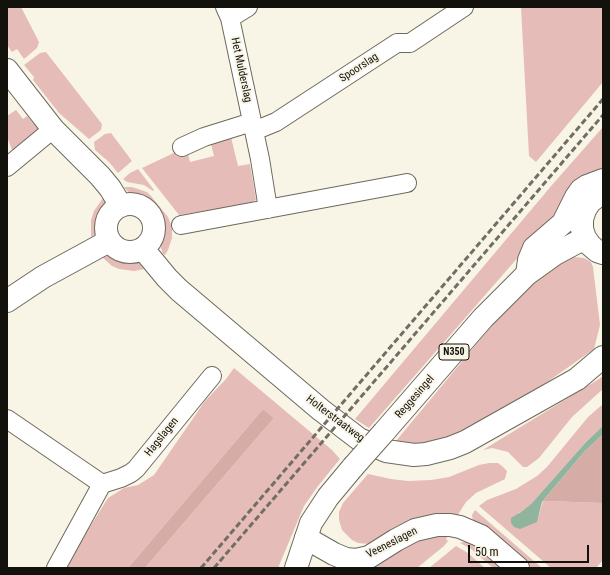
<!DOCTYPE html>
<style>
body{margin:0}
#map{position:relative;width:610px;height:575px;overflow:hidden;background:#f9f5e6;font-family:"Roboto Condensed",sans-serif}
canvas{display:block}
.frame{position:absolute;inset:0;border:8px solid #12110c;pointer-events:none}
.scale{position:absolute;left:468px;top:545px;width:121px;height:18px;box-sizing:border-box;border:2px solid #12110c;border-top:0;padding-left:5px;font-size:12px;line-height:14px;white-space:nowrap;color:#12110c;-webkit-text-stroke:3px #f9f5e6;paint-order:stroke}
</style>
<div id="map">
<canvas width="610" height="575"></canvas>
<div class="frame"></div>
<div class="scale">50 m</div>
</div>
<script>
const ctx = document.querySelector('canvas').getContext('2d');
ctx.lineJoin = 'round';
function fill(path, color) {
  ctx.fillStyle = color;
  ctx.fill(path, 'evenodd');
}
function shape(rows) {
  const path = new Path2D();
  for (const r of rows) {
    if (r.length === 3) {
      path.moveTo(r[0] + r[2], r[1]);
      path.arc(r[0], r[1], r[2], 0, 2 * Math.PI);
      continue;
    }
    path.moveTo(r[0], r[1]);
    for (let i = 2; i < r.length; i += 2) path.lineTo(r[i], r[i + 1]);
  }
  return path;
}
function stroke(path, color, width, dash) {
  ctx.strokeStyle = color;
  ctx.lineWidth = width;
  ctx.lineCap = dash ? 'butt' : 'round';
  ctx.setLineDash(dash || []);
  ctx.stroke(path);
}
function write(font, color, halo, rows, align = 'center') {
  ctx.font = font + ' "Roboto Condensed",sans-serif';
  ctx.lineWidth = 4;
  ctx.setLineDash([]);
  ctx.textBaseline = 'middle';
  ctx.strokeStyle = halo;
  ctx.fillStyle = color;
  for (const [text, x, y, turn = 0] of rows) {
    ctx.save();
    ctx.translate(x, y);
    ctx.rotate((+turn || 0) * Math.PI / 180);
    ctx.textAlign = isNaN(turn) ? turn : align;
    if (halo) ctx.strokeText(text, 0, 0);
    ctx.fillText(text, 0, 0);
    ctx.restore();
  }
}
fill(shape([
 [7,7,21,7,39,42,37,48,24,59,17,49,12,52,7,45],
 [521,7,603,7,603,82,536,162,529,156],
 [46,52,102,124,101,130,89,139,59,113,33,80,34,77,24,65,40,53],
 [16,110,23,119,27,116,42,134,14,155,7,137,7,116],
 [603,127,603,174,565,207,521,254,369,428,355,419,552,185],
 [111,133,132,161,118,173,109,162,95,150,94,142,105,134],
 [230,133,238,166,250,164,256,200,248,204,179,215,142,168,180,150,187,150,190,162,214,156,211,144],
 [138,169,154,190,153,191,144,185,127,182,123,179,130,173],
 [124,187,132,187,147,192,151,196,168,217,172,227,172,238,168,250,165,255,163,254,161,248,163,225,157,211,151,204,130,194],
 [103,198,105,199,106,208,103,223,96,234,91,237,91,220,94,211],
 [110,255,117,255,135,260,140,264,144,269,134,271,119,269,112,266,102,257],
 [573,257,584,258,591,262,593,267,600,325,594,349,506,411,451,438,432,442,420,444,396,441,523,288,559,264],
 [234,368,332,450,340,459,318,486,304,506,278,568,145,568,274,418,263,409,128,568,64,568,108,498,124,488,138,485,154,475,205,401,226,379],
 [603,376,603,389,572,417,539,458,527,467,523,467,508,452,492,448,483,450,599,379],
 [603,404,603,426,587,441,531,504,521,512,518,513,538,518,543,501,603,503,603,560,596,568,551,568,479,506,487,500,516,489,537,476,547,467,588,417],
 [489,463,498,463,502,466,507,471,505,479,476,493,466,502,457,516,370,544,358,543,352,540,342,530,339,520,339,512,343,503,368,474,391,479,408,481,431,480,449,477,479,465],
 [475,510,490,523,542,568,532,568,490,532,473,522,472,515],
 [449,533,446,539,448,541,444,546,417,568,375,568,391,554,414,540],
 [468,541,478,547,506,568,493,568,471,549,460,543],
 [456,546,468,553,485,568,429,568]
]), '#e5bcb7');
fill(shape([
 [263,409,274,418,145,568,128,568],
 [603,434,603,503,543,501,584,452]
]), '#d6aca6');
fill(shape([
 [603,426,603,434,584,452,542,502,537,522,520,529,514,527,511,523,511,518,521,512,531,504,587,441]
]), '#90b49d');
const street = shape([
 [225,7,230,18,260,159,268,209],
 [230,18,248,7],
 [254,131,276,122,397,43,410,43,464,7],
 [182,147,204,137,252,122],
 [7,167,53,129],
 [181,225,407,183],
 [7,419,102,484],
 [56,568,102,484,121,478,131,473,136,469,212,376]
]);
const secondary = shape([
 [7,70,53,129,100,176,110,188,121,206],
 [130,228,24],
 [143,249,167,278,179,290,321,410,359,439,386,451,414,455,426,454,450,448,465,442,577,379,603,357],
 [7,301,43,277,109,241],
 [306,538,334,554,346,559,356,560,369,557,396,540,415,530,437,525,450,525,460,527,481,536,518,568]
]);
const primary = shape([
 [598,196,590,202,585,210,582,219,582,229,585,238,590,245,597,251,603,253],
 [527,274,529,260,534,248,563,223,576,197,581,190,587,186,603,180],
 [384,432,483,318,527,274,555,254,585,238],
 [296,568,311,523,328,497,353,467]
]);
stroke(street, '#6d695c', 20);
stroke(secondary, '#6d695c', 24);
stroke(primary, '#6d695c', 24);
stroke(street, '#fff', 18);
stroke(secondary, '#fff', 22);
stroke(primary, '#fff', 22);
stroke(shape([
 [201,568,603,99],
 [214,568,603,115]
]), '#716e65', 3, [6, 3]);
const primaryBridge = shape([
 [353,467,384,432]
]);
stroke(primaryBridge, '#6d695c', 24, []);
stroke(primaryBridge, '#fff', 22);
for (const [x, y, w] of [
 [454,352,30]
]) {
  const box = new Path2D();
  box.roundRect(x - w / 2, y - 8, w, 16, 3);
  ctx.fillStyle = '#f9f5e6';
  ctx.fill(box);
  stroke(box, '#12110c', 1);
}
write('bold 10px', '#12110c', null, [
 ["N350",454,352]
]);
write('11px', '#12110c', '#f9f5e6', [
 ["Spoorslag",359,68,-33],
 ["Het Mulderslag",241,70,78],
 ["Reggesingel",415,397,-49],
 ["Holterstraatweg",335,419,37],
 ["Hagslagen",162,437,-51],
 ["Veeneslagen",392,543,-27]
]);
</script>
